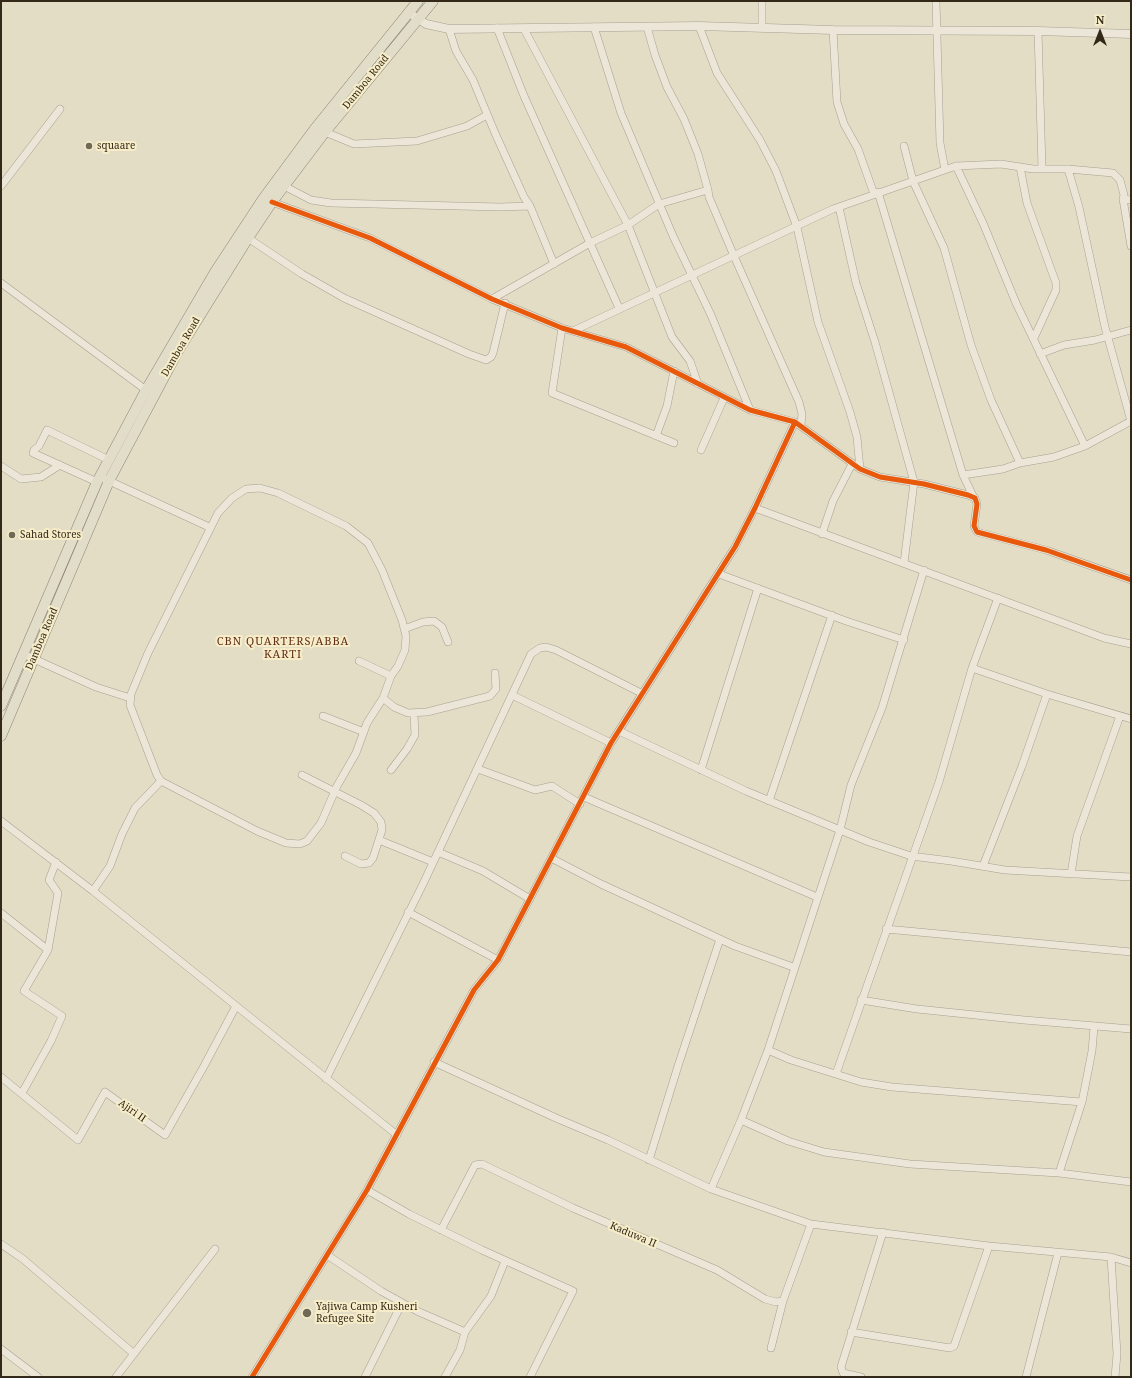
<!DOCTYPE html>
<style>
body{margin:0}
#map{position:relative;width:1132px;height:1378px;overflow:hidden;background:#e3ddc6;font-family:"Noto Serif",serif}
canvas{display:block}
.frame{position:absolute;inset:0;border:2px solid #342919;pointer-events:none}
.north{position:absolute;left:1080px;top:12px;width:40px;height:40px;-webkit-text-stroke:3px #f7eec9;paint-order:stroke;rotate:0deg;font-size:11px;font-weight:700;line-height:16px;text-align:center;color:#342919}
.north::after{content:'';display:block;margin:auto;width:14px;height:18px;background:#342919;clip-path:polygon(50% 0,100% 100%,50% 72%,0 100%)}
</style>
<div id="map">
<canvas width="1132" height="1378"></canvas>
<div class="frame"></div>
<div class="north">N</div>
</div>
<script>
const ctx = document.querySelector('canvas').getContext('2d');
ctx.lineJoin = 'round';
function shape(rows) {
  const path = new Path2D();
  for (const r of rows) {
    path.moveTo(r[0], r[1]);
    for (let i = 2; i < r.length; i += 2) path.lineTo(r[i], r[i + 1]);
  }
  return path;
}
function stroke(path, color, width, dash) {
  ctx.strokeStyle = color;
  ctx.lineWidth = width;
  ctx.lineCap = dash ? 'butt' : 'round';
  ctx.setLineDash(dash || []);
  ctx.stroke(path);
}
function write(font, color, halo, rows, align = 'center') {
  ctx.font = font + ' "Noto Serif",serif';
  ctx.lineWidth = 4;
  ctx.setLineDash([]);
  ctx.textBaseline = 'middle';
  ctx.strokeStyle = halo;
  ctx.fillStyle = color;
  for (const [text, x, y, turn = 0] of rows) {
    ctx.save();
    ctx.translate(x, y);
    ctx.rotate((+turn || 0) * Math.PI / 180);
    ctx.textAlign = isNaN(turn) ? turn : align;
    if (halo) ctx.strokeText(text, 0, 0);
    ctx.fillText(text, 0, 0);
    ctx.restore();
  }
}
const minor = shape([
 [936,1,940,143,945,170],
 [699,26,717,73,760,140,776,171,797,227,818,322,850,412,857,437,860,469],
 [594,27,621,113,673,236,711,315,750,410],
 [497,28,524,96,619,308],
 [762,28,762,1],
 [449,29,456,51,473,80,495,133,524,197,530,206,554,264],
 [524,29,628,225,672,337,690,361,698,384],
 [833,30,837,102,844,124,858,149,874,194],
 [1038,31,1042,168],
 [325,132,354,144,417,141,467,126,487,115],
 [904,146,913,181,944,248,971,345,991,400,1020,463],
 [956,166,983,223,1016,303,1085,446],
 [1020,167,1027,203,1056,283,1056,290,1034,338],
 [1068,169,1079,207,1105,327,1131,421],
 [1,186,60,109],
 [284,186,311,200,331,203,500,207,530,206],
 [708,190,709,197,734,256,799,402,802,414,801,425],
 [878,192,963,475,974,498],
 [1123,199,1131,200],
 [272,202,370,238,492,299,562,328,626,347,750,410,795,422,860,469,880,477,924,484,968,495,975,498,977,504,974,526,977,532,1046,550,1131,580],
 [839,207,856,283,875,342,914,482,904,563],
 [248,238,302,274,344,298,469,354,486,360,491,357,493,353,505,303],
 [1,283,146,390],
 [492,299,590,243,628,225,659,204,708,190,698,154,684,119,667,87,655,55,647,27],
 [562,328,552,393,674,443],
 [573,331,833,209,956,166,1001,164,1033,169,1068,169,1113,173,1120,180,1124,195,1123,199,1131,246],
 [1040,354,1064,345,1095,340,1131,330],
 [656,436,667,406,674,371],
 [701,450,724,398],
 [1,466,21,479,41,477,60,465],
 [963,475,1003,469,1020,463,1054,457,1085,446,1131,421],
 [105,479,209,527],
 [97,482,33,453,34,450,39,446,47,430,109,460],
 [260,488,278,493,346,526,368,543,382,570,402,620,406,636,405,650,398,666,391,676,383,698,367,723,356,753,337,786,321,823,307,841,300,844,286,843,257,831,161,781,157,775,130,705,131,694,148,653,218,513,232,498,246,489,260,488],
 [755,508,1104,638,1131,644],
 [822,534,833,501,852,464],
 [719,574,846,621,904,640],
 [404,629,423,622,434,621,442,627,448,642],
 [23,654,96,687,130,698],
 [359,661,391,676],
 [972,668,1047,694,1131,719],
 [512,695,611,743],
 [383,698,394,707,408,713,427,712,490,696,496,689,495,673],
 [323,716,364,732],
 [619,731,746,791,869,842,911,856,951,861,1005,870,1131,877],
 [478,769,535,790,552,786,580,804],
 [391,770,407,749,415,735,414,714],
 [701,770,758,588],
 [302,775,361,805,374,813,381,822,382,830,373,858,369,863,361,864,345,856],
 [584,797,817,897],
 [769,801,832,615],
 [1,821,93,891,397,1135],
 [379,840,433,862],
 [438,852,483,871,530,899],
 [551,858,601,884,735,946,793,967],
 [983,866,1022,766,1047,694],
 [1071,874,1077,836,1120,716],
 [93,891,110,866,122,834,135,808,161,781],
 [408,912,498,960],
 [1,913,48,950],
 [886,929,1131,952],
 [861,1000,917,1009,1024,1020,1131,1029],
 [768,1050,791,1060,861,1082,892,1087,1082,1102],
 [434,1062,556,1118,608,1140,711,1189,811,1224,989,1246,1111,1257,1131,1263],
 [836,1074,939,782,972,668,998,598],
 [1,1077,78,1140,105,1092,165,1135,203,1068,236,1006],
 [326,1079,423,884,531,654,540,648,546,647,556,650,641,693],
 [22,1093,51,1041,62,1016,24,991,48,950,58,893,49,880,56,862],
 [741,1120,788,1141,824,1152,910,1164,1059,1173,1131,1182],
 [649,1160,678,1066,720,939],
 [1059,1173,1082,1102,1092,1051,1094,1027],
 [711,1189,741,1120,768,1050,840,830,851,785,882,708,924,570],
 [367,1190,409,1214,482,1250,573,1291,530,1377],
 [441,1230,475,1165,482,1164,573,1208,717,1270,765,1299,776,1302,783,1301,811,1224],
 [1,1244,23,1259,133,1353],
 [327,1255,381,1291,417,1311,465,1332],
 [1111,1257,1117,1354,1115,1377],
 [851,1332,950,1348,954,1346,989,1246],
 [771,1348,783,1301],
 [1,1349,38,1377],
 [116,1377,215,1249],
 [252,1377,367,1190,474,990,498,960,611,743,735,547,755,508,795,422],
 [365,1377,402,1303],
 [445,1377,460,1350,465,1332,491,1296,505,1261],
 [861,1377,843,1373,841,1367,883,1232],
 [1026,1377,1058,1253]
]);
const tertiary = shape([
 [408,12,426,24,449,29,699,26,833,30,1038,31,1131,34]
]);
const primary = shape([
 [1,706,97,482,146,390,215,272,263,199,314,130,418,1],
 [1,736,109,481,179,349,248,238,272,202,325,132,433,1]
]);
stroke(minor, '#a6a090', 8);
stroke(tertiary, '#a6a090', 9);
stroke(primary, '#8c8677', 11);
stroke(minor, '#ebe6d8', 7);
stroke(tertiary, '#ebe6d8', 8);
stroke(primary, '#e2ddc9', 10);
stroke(shape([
 [272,202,370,238,492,299,562,328,626,347,750,410,795,422,860,469,880,477,924,484,968,495,975,498,977,504,974,526,977,532,1046,550,1131,580],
 [252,1377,367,1190,474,990,498,960,611,743,735,547,755,508,795,422]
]), '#e8590c', 5);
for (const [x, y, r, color] of [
 [89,146,4,"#716856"],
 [12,535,4,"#716856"],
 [307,1313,5,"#716856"]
]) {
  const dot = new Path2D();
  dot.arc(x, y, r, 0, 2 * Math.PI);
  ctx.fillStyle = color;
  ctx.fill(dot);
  stroke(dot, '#f7eec9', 1.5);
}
write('10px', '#342919', '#f7eec9', [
 ["Damboa Road",366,82,-51],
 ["Damboa Road",181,347,-60],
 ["Damboa Road",42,639,-67],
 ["Ajiri II",132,1111,35],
 ["Kaduwa II",633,1235,23]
]);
write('10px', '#342919', '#f7eec9', [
 ["squaare",97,146],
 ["Sahad Stores",20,535],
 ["Yajiwa Camp Kusheri",316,1307],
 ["Refugee Site",316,1319]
], 'left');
ctx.letterSpacing = '1px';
write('11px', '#632e17', '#f7eec9', [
 ["CBN QUARTERS/ABBA",283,642],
 ["KARTI",283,655]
]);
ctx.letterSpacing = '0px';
</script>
